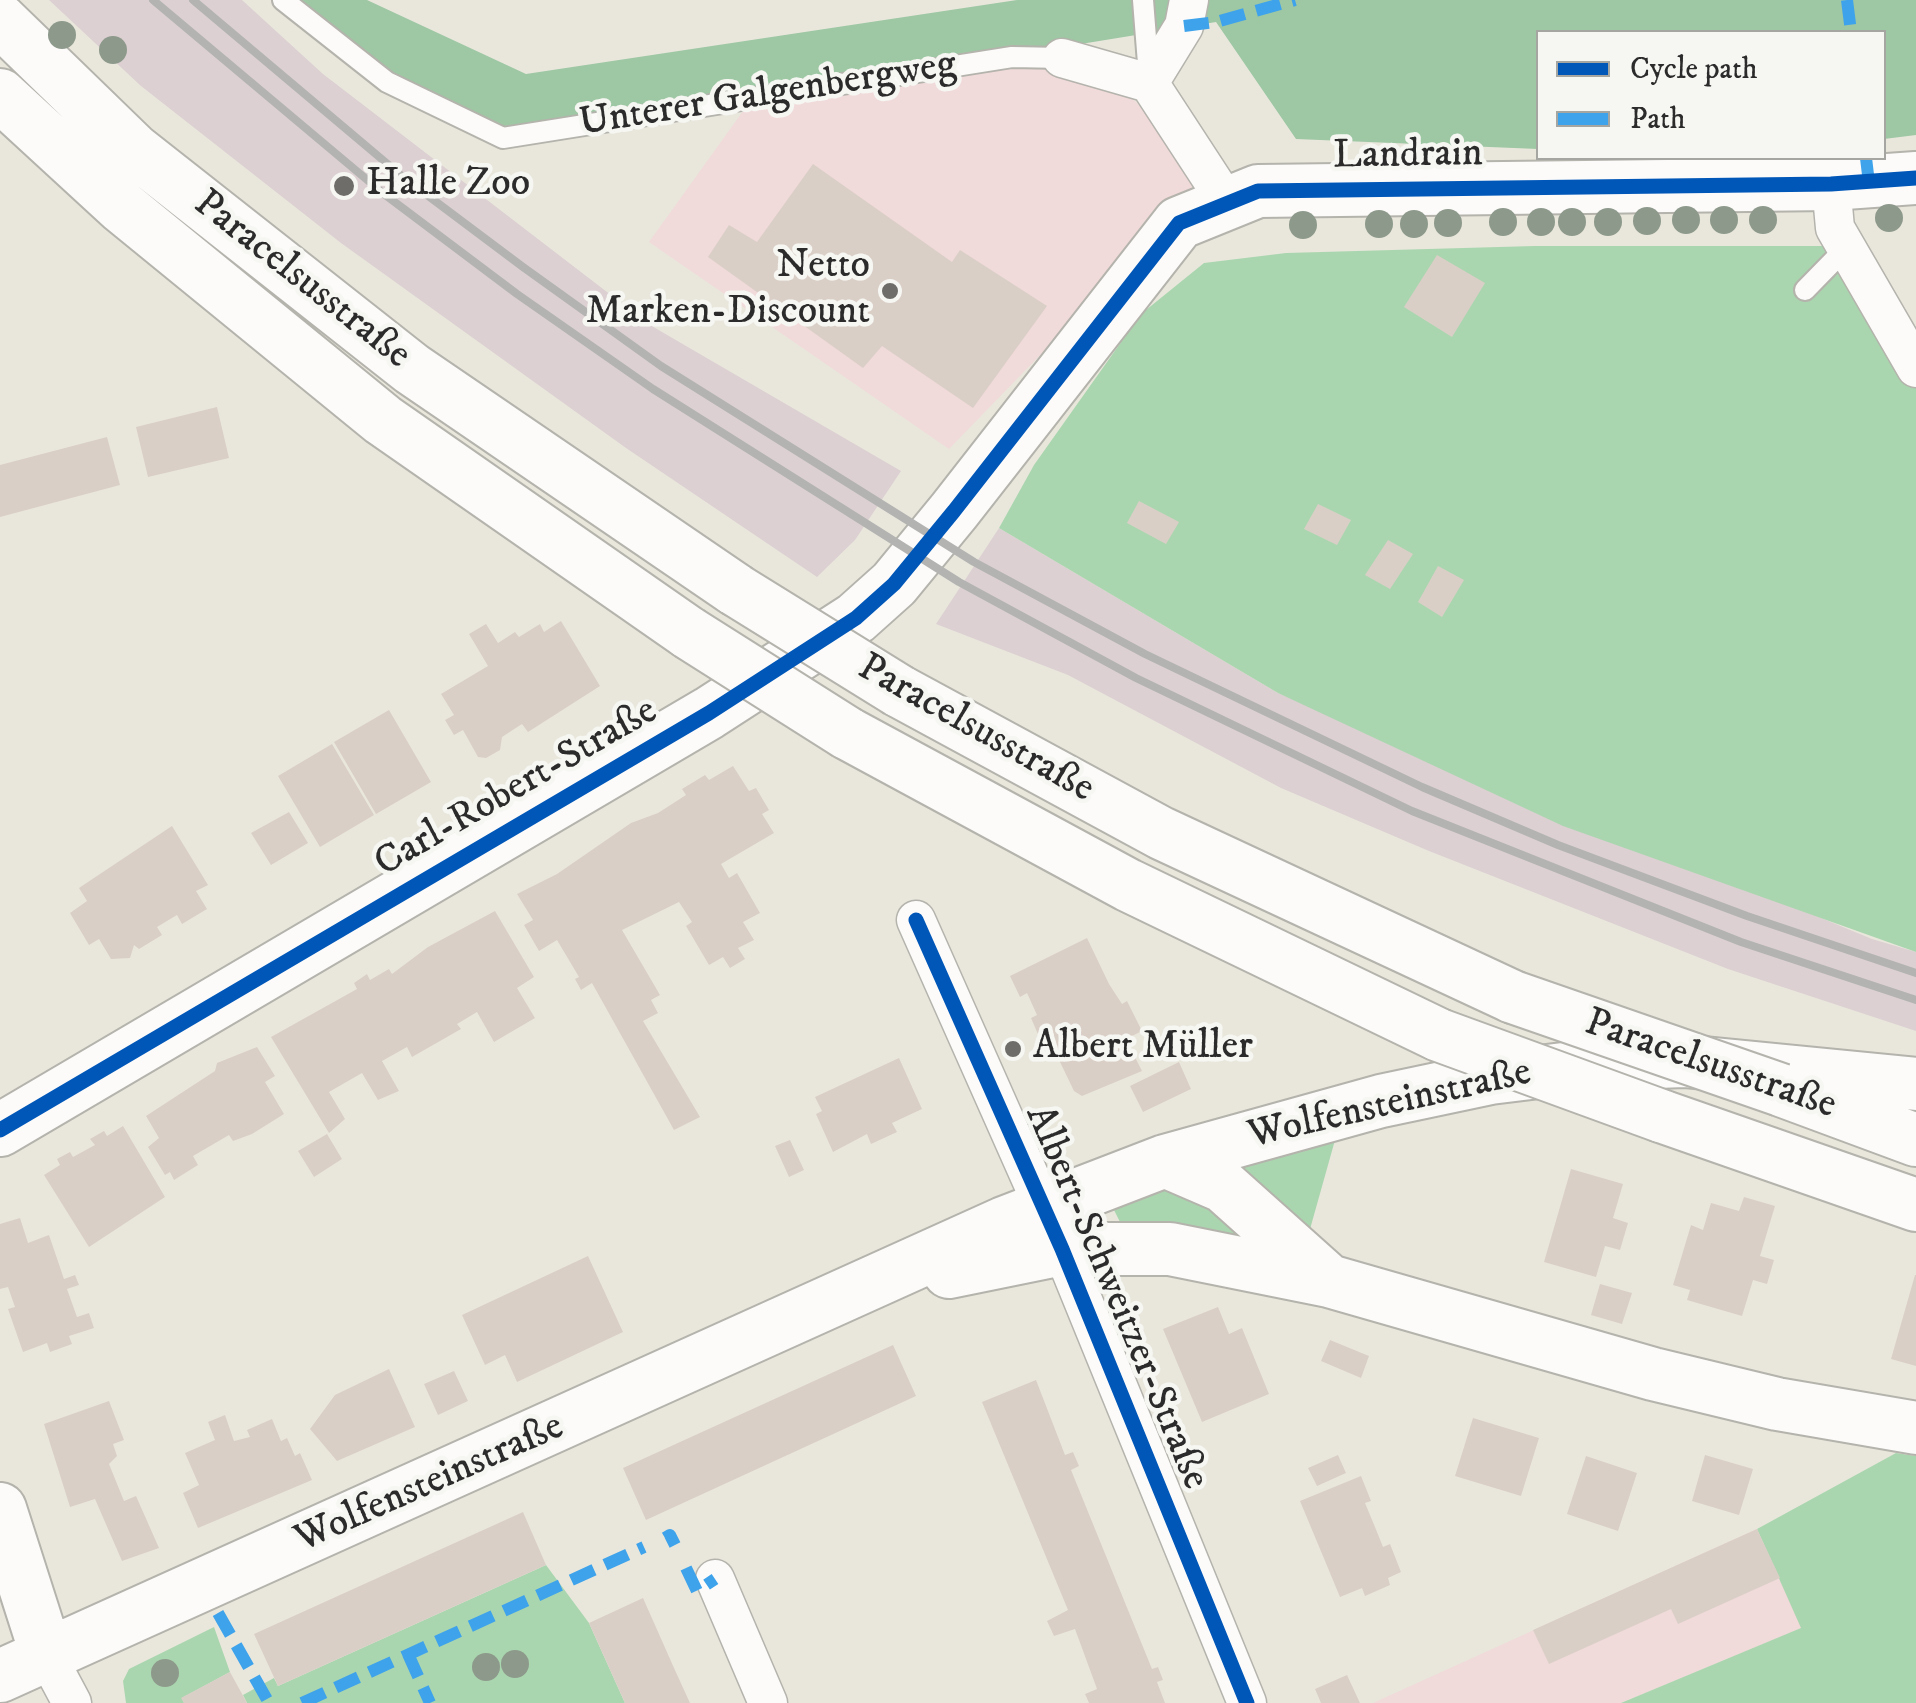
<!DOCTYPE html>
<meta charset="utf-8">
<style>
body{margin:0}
#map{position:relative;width:1916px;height:1703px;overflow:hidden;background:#e9e7dc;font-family:"IM FELL DW Pica",serif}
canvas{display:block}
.legend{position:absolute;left:1536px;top:30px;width:350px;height:130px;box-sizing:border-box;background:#f6f6f2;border:2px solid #a5a5a2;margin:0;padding:12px 18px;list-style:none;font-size:30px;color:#2b2b2b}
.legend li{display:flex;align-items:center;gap:20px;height:50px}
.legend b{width:50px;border:2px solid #a5a5a2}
</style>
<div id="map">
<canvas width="1916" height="1703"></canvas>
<ul class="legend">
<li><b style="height:12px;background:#0057b8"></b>Cycle path</li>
<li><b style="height:12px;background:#3ea3eb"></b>Path</li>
</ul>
</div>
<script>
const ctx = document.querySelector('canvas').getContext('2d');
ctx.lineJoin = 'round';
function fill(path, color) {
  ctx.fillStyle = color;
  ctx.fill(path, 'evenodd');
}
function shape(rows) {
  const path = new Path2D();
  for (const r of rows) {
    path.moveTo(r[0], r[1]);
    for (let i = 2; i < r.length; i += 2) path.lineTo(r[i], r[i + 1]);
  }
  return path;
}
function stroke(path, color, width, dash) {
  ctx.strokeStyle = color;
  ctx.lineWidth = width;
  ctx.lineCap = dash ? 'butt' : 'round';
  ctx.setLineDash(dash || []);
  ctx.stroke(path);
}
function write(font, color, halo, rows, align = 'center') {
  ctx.font = font + ' "IM FELL DW Pica",serif';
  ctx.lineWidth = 9;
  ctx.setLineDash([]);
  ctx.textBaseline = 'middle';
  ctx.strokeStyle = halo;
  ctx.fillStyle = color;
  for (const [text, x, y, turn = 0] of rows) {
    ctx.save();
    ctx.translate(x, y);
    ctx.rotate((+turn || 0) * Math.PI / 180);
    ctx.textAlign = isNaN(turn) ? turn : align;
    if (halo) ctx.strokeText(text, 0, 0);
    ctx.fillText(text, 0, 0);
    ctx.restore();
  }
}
fill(shape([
 [1060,60,1135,101,1216,188,1174,217,949,449,649,242,751,100],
 [1757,1529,1802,1628,1621,1703,1373,1703]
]), '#f0dada');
fill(shape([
 [49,0,242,0,323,74,650,325,901,471,855,540,817,577,626,448,341,243,141,86],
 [999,528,1278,693,1872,939,1916,952,1916,1031,1728,969,1429,851,1281,788,1068,675,936,624]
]), '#dcd0d2');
fill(shape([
 [1534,246,1825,246,1916,382,1916,952,1563,826,1278,693,999,528,1034,465,1141,314,1204,263,1286,253],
 [1337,1133,1305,1247,1216,1163],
 [1155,1182,1189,1190,1265,1247,1126,1234,1109,1200],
 [1896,1453,1916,1456,1916,1703,1621,1703,1801,1628,1757,1529],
 [546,1565,589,1623,625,1703,247,1703,243,1695,274,1678,278,1686],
 [214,1627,230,1672,182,1698,184,1703,126,1703,123,1681,129,1669]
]), '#aad6af');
fill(shape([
 [286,0,367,0,526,74,1017,0,1916,0,1916,135,1884,139,1884,32,1538,32,1538,149,1296,139,1216,22,503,138,387,82]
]), '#9ec7a4');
fill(shape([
 [813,164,952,262,960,250,1047,306,973,408,882,346,863,368,708,257,729,225,757,242],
 [1437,255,1485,283,1452,337,1404,307],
 [217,407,229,458,148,477,136,427],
 [107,437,120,485,0,517,0,465],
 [1139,501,1179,522,1166,544,1127,523],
 [1318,504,1351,520,1337,545,1304,529],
 [1388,540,1413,554,1390,589,1365,575],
 [1438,566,1464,580,1442,617,1418,602],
 [561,621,600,686,528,732,522,724,502,737,500,750,486,758,478,757,463,730,454,735,445,720,454,715,441,694,488,666,469,634,486,624,498,643,515,632,519,637,540,624,544,632],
 [389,710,431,782,376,814,334,742],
 [332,744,374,815,320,847,278,776],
 [733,766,749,791,756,788,769,810,762,814,774,833,721,864,729,878,737,873,760,913,743,922,754,940,738,948,745,959,730,968,723,957,709,965,686,926,692,922,679,902,622,930,660,995,651,1000,658,1013,643,1021,700,1117,674,1130,592,983,581,990,575,979,579,977,557,940,539,951,524,925,533,920,517,894,557,874,631,823,658,813,686,795,682,789,705,775,709,780],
 [289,812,308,843,271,865,251,833],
 [172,826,208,885,196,891,207,909,182,924,177,915,157,927,162,935,139,949,134,945,130,958,111,959,99,939,89,945,70,913,87,901,79,888],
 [495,911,534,977,517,988,535,1018,494,1042,477,1012,457,1024,461,1029,412,1057,407,1047,382,1061,399,1091,378,1100,362,1073,329,1092,345,1119,329,1133,271,1037,357,989,354,983,367,974,370,980,389,969,392,974,428,947],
 [1087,938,1109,984,1122,1004,1127,1001,1142,1031,1126,1039,1142,1071,1082,1096,1074,1091,1047,1035,1040,1039,1031,1018,1037,1015,1027,993,1020,997,1010,976],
 [257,1047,275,1076,265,1082,284,1114,252,1134,233,1141,229,1135,193,1156,198,1165,174,1180,170,1172,165,1175,148,1147,159,1138,146,1116,215,1071,217,1063],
 [899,1058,922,1109,892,1123,897,1132,871,1144,867,1134,833,1152,816,1114,822,1111,815,1097],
 [1179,1062,1191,1089,1143,1112,1130,1086],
 [123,1126,165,1197,89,1247,44,1175,60,1165,57,1159,70,1152,73,1157,95,1145,90,1139,104,1131,107,1136],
 [327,1134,342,1159,314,1177,298,1151],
 [790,1140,804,1170,789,1177,775,1146],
 [1571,1169,1623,1184,1613,1218,1628,1223,1620,1250,1605,1246,1596,1277,1544,1262],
 [1744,1197,1775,1206,1760,1256,1774,1260,1767,1284,1753,1280,1742,1316,1687,1300,1690,1290,1673,1285,1691,1225,1703,1230,1711,1203,1739,1211],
 [20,1218,28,1243,49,1235,64,1279,75,1275,79,1285,67,1289,77,1317,89,1313,94,1328,69,1336,72,1344,50,1352,47,1343,23,1352,8,1309,15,1307,8,1287,0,1289,0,1224],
 [588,1256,623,1332,517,1382,505,1355,485,1365,462,1315],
 [1915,1275,1916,1275,1916,1366,1891,1359],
 [1600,1284,1632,1293,1622,1324,1591,1315],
 [1218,1307,1229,1334,1242,1328,1269,1394,1202,1422,1163,1329],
 [1330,1340,1369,1356,1361,1378,1321,1361],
 [893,1345,916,1396,646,1520,623,1468],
 [389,1369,415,1427,337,1461,310,1429,335,1395],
 [454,1371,468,1401,438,1415,424,1384],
 [1036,1380,1065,1455,1073,1452,1079,1466,1071,1470,1152,1669,1158,1667,1163,1680,1157,1682,1165,1703,1089,1703,1085,1694,1097,1689,1075,1629,1054,1636,1047,1621,1068,1610,982,1402],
 [109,1401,124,1440,113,1444,117,1456,109,1464,124,1501,136,1496,159,1548,122,1561,95,1499,70,1507,44,1424],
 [225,1415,234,1441,250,1437,247,1430,272,1419,281,1441,287,1438,295,1456,300,1453,312,1480,198,1528,183,1493,199,1485,185,1453,215,1440,208,1422],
 [1473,1418,1539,1438,1521,1496,1455,1476],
 [1338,1455,1346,1473,1317,1486,1308,1468],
 [1705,1455,1753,1469,1739,1515,1692,1501],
 [1586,1456,1637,1473,1618,1531,1567,1514],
 [1361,1476,1371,1501,1365,1503,1375,1527,1383,1547,1390,1544,1401,1572,1388,1578,1390,1585,1365,1596,1362,1588,1340,1597,1300,1501],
 [523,1512,546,1565,278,1686,254,1634],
 [1757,1529,1780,1578,1678,1624,1671,1609,1549,1664,1533,1630],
 [643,1598,674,1668,690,1703,625,1703,589,1623],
 [230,1672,247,1703,184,1703,181,1698],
 [1347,1675,1360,1703,1321,1703,1315,1689]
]), '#dacfc7');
const lane = shape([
 [283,0,387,82,503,138,1012,57,1062,58],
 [1143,0,1149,76],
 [1805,290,1846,248]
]);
const street = shape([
 [1062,58,1149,83,1226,201],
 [1149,83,1184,26,1189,0],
 [1831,184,1835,228,1916,368],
 [916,920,1062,1249,1247,1703],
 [715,1579,768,1703],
 [47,1656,72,1703]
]);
const secondary = shape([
 [0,20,134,150,412,369,736,590],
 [0,95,122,207,383,420,689,633],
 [899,691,1161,833,1513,997],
 [847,733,1128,885,1439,1035],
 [1781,1090,1916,1140],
 [1661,1116,1916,1205],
 [0,1130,709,713,856,618,894,584,954,511,1179,223,1258,191,1831,184,1916,178],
 [1165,1161,1223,1186,1328,1280],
 [949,1272,1062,1249,1170,1249,1329,1281,1653,1374,1777,1404,1916,1428],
 [0,1509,47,1656],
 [0,1676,1004,1223,1165,1161,1381,1101,1490,1078,1604,1064,1684,1061,1916,1084]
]);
stroke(lane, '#b4b3ac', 24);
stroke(street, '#b4b3ac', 41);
stroke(secondary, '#b4b3ac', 56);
stroke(lane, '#fcfbfa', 20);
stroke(street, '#fcfbfa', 38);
stroke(secondary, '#fcfbfa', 52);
stroke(shape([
 [153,0,384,194,517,294,653,389,959,582,1136,678,1412,811,1741,942,1916,1000],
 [193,0,403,177,523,267,661,366,974,562,1145,654,1422,787,1558,845,1747,916,1916,973]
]), '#b3b3b2', 8);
const secondaryBridge = shape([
 [736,590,899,691],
 [689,633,847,733],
 [1513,997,1781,1090],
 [1439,1035,1661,1116]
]);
stroke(secondaryBridge, '#b4b3ac', 56, []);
stroke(secondaryBridge, '#fcfbfa', 52);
stroke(shape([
 [1847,0,1851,32],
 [1184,26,1216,22,1295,0],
 [1866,158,1869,183],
 [665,1538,670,1535,675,1545],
 [686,1568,697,1591,715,1579],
 [218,1613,269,1703],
 [408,1654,430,1703],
 [302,1703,644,1547]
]), '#3ea3eb', 12, [25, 12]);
stroke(shape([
 [916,920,1062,1249,1247,1703],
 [0,1130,709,713,856,618,894,584,954,511,1179,223,1258,191,1831,184,1916,178]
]), '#0057b8', 15);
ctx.fillStyle = '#8d998b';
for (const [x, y] of [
 [62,35],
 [113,50],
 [1889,218],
 [1686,220],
 [1724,220],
 [1763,220],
 [1647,221],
 [1503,222],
 [1541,222],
 [1572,222],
 [1608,222],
 [1448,223],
 [1379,224],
 [1414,224],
 [1303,225],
 [515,1664],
 [486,1667],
 [165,1673]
]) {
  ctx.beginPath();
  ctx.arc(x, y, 14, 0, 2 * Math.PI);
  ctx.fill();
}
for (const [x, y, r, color] of [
 [344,186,12,"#6e6d69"],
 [890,291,10,"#6e6d69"],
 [1013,1049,10,"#6e6d69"]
]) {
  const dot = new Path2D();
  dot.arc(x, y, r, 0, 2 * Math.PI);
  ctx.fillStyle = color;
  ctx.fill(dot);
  stroke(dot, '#f6f6f2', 4);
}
write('40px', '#2b2b2b', '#f6f6f2', [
 ["Unterer Galgenbergweg",768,96,-9],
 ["Landrain",1408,157,-1],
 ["Paracelsusstraße",301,281,38],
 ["Paracelsusstraße",975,730,29],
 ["Carl-Robert-Straße",517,789,-30],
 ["Paracelsusstraße",1710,1066,19],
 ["Wolfensteinstraße",1390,1106,-13],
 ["Albert-Schweitzer-Straße",1115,1298,67],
 ["Wolfensteinstraße",430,1485,-24]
]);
write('40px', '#2b2b2b', '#f6f6f2', [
 ["Halle Zoo",366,186],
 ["Netto",870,268,"right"],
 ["Marken-Discount",870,314,"right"],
 ["Albert Müller",1033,1049]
], 'left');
</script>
